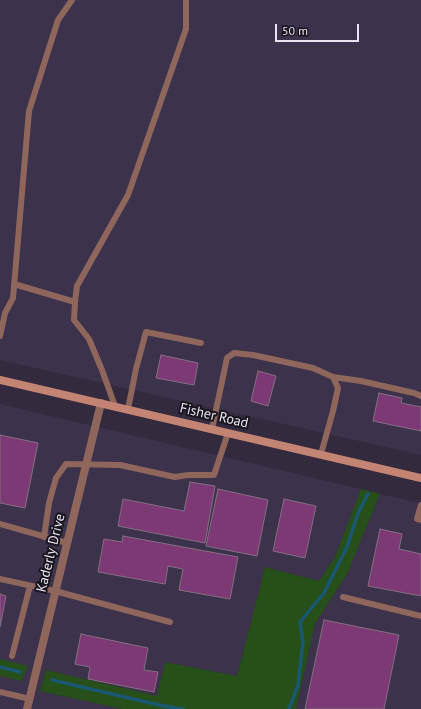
<!DOCTYPE html>
<style>
body{margin:0}
#map{position:relative;width:421px;height:709px;overflow:hidden;background:#332a3e;font-family:"PT Sans",sans-serif}
canvas{display:block}
.scale{position:absolute;left:275px;top:24px;width:84px;height:18px;box-sizing:border-box;border:2px solid #eae4f1;border-top:0;padding-left:5px;font-size:12px;line-height:14px;white-space:nowrap;color:#eae4f1;-webkit-text-stroke:3px #19151e;paint-order:stroke}
</style>
<div id="map">
<canvas width="421" height="709"></canvas>
<div class="scale">50 m</div>
</div>
<script>
const ctx = document.querySelector('canvas').getContext('2d');
ctx.lineJoin = 'round';
function fill(path, color) {
  ctx.fillStyle = color;
  ctx.fill(path, 'evenodd');
}
function shape(rows) {
  const path = new Path2D();
  for (const r of rows) {
    path.moveTo(r[0], r[1]);
    for (let i = 2; i < r.length; i += 2) path.lineTo(r[i], r[i + 1]);
  }
  return path;
}
function stroke(path, color, width, dash) {
  ctx.strokeStyle = color;
  ctx.lineWidth = width;
  ctx.lineCap = dash ? 'butt' : 'round';
  ctx.setLineDash(dash || []);
  ctx.stroke(path);
}
function write(font, color, halo, rows, align = 'center') {
  ctx.font = font + ' "PT Sans",sans-serif';
  ctx.lineWidth = 4;
  ctx.setLineDash([]);
  ctx.textBaseline = 'middle';
  ctx.strokeStyle = halo;
  ctx.fillStyle = color;
  for (const [text, x, y, turn = 0] of rows) {
    ctx.save();
    ctx.translate(x, y);
    ctx.rotate((+turn || 0) * Math.PI / 180);
    ctx.textAlign = isNaN(turn) ? turn : align;
    if (halo) ctx.strokeText(text, 0, 0);
    ctx.fillText(text, 0, 0);
    ctx.restore();
  }
}
fill(shape([
 [0,0,421,0,421,455,0,360],
 [0,404,361,489,335,557,319,581,265,567,237,676,166,662,157,696,46,670,40,691,122,709,0,709],
 [380,494,421,503,421,709,296,709,315,624,347,574]
]), '#3d324b');
fill(shape([
 [361,489,380,494,347,574,315,624,296,709,122,709,40,691,46,670,157,696,165,662,237,676,265,567,319,581,335,557],
 [0,659,28,666,21,681,0,676]
]), '#264f1a');
stroke(shape([
 [0,667,20,672],
 [52,680,159,705,183,709],
 [289,709,298,685,303,642,300,622,324,593,347,547,358,513,368,494]
]), '#195870', 3.5);
const building = shape([
 [161,355,198,363,194,385,156,378,161,355],
 [258,371,276,376,268,406,251,401,258,371],
 [379,393,402,398,401,403,421,407,421,431,373,421,379,393],
 [0,435,38,443,25,508,0,503,0,435],
 [190,482,215,486,205,543,118,526,123,499,184,511,190,482],
 [218,489,268,500,257,556,206,546,218,489],
 [284,499,316,506,305,558,273,551,284,499],
 [380,529,402,534,399,549,421,554,421,596,368,586,380,529],
 [123,536,238,557,230,599,179,590,183,569,168,566,165,584,98,572,104,539,122,542,123,536],
 [0,594,6,596,0,627,0,594],
 [324,620,399,635,384,709,305,709,324,620],
 [81,634,148,648,144,670,158,672,154,692,88,679,90,667,75,664,81,634]
]);
fill(building, '#7c3975');
stroke(building, '#846f80', 1);
stroke(shape([
 [14,284,75,302],
 [0,336,5,313,13,298,29,111,58,20,72,0],
 [333,377,361,381,414,393,421,396],
 [115,406,102,370,89,339,74,320,75,302,77,286,128,195,186,29,186,0],
 [128,409,136,369,146,332,201,343],
 [212,429,227,358,234,353,253,355,313,368,333,377,338,388,333,411,321,454],
 [421,505,417,519,421,520],
 [0,524,67,543],
 [44,537,49,503,56,478,66,464,120,465,175,477,188,475,214,475,228,433],
 [0,579,55,591,170,622],
 [343,597,421,616],
 [12,656,30,586],
 [0,692,30,699]
]), '#8e665c', 6);
stroke(shape([
 [27,709,101,403]
]), '#8e665c', 8);
stroke(shape([
 [0,380,421,478]
]), '#c48474', 8);
write('14px', '#eae4f1', '#19151e', [
 ["Fisher Road",214,416,13],
 ["Kaderly Drive",51,553,-76]
]);
</script>
